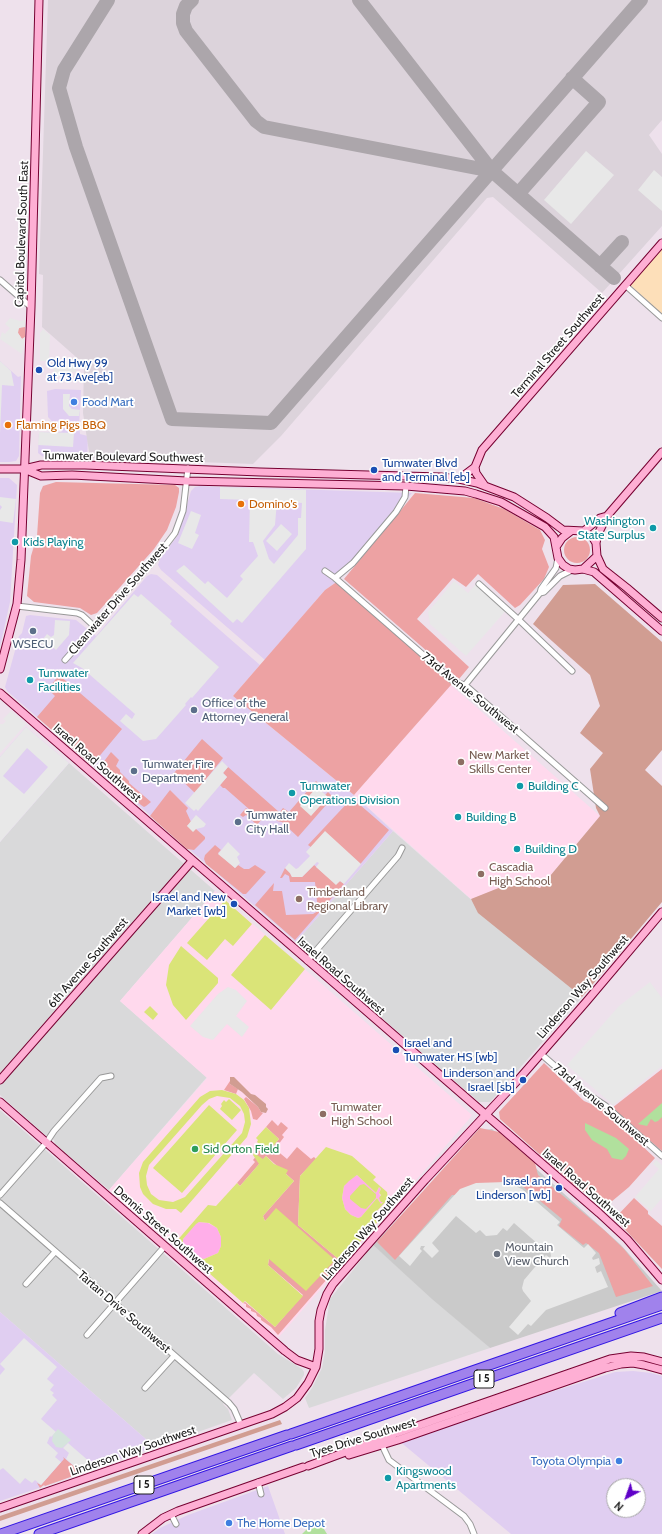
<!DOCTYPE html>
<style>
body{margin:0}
#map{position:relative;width:662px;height:1534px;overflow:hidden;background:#eee1ec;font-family:Cabin,sans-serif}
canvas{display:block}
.north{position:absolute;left:606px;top:1478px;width:40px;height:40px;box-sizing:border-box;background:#fff;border:1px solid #a4a4a4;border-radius:50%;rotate:221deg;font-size:11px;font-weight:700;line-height:16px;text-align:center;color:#1c1c1c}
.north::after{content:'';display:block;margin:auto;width:14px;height:18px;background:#5f00c8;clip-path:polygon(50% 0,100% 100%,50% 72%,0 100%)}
</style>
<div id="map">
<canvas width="662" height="1534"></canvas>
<div class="north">N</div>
</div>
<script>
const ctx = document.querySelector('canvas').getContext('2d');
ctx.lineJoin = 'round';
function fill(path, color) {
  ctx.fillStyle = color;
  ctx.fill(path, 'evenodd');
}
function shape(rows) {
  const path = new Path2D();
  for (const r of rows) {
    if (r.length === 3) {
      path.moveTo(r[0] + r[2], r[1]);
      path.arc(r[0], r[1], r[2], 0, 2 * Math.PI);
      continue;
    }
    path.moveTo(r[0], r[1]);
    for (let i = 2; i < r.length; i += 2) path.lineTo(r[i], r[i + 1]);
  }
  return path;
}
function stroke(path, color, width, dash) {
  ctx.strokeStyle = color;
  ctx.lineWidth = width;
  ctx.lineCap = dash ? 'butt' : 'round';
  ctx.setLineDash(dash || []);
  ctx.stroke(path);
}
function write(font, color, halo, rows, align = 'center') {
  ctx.font = font + ' Cabin,sans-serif';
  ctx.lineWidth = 3.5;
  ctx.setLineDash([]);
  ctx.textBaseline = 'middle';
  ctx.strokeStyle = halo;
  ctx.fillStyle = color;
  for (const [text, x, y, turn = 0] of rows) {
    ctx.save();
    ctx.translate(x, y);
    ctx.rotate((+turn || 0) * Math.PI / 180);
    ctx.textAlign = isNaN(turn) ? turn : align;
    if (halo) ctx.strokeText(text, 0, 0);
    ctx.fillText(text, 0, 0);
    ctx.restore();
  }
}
fill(shape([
 [69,763,215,891,120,1001,207,1077,109,1190,55,1144,54,1140,44,1134,0,1095,0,842],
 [393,831,582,997,490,1102,479,1102,299,946,296,942],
 [0,1110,278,1354,302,1369,304,1372,304,1375,296,1388,283,1399,254,1373,223,1404,228,1409,232,1420,155,1447,0,1312],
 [373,1245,490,1348,309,1408,305,1398,312,1388,322,1368,325,1351,325,1330,330,1299]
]), '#d9d9da');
fill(shape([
 [0,361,18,377,21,376,19,456,16,461,9,462,0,462],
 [55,389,81,390,79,426,80,434,88,436,87,460,46,459,38,453,39,432,62,432,48,417,47,391],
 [0,478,9,478,17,485,10,602,0,647],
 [200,486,412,493,338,581,325,590,265,660,161,570,158,565,160,559,178,535,191,491,195,487],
 [151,574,157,575,260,665,233,696,354,795,393,831,296,942,7,691,5,687,19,636,22,633,26,616,30,615,76,620,96,636,147,576],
 [26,727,69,763,0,842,0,757],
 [0,1312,155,1447,45,1486,44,1485,42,1486,42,1487,0,1501],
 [633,1371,651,1373,662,1376,662,1534,511,1534,398,1440,615,1372],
 [614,1486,638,1486,638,1510,614,1510],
 [268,1486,285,1534,152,1534,160,1528,188,1515]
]), '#e0cef1');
fill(shape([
 [451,685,600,816,540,888,533,886,521,885,510,886,471,899,354,795],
 [215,891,472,1115,470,1118,278,1338,109,1190,207,1078,120,1001]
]), '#ffd9ed');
fill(shape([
 [492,1129,621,1245,662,1291,490,1348,432,1299,373,1245,483,1130]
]), '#cacaca');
fill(shape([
 [48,0,662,0,662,120,649,135,662,154,662,226,602,293,493,197,487,198,281,436,253,464,90,458,83,413,84,364,42,327,43,275,39,274]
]), '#dcd3db');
fill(shape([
 [21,327,25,327,25,337,22,339,18,333,18,329],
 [56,482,175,485,179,488,179,492,176,507,167,530,154,549,97,613,91,615,80,608,34,602,27,596,31,556,37,536,40,493,43,486],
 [415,493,474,498,504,509,540,530,545,540,542,549,549,567,544,579,520,605,515,608,478,574,466,587,453,578,417,619,469,667,459,679,344,579],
 [577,550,13],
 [338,581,453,681,451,685,354,795,233,696,325,590],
 [59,675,122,729,97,759,93,762,89,763,37,717,55,696,48,689],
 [202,739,223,758,195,793,174,773],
 [111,752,119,760,116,766,120,770,120,772,129,781,129,783,151,802,146,806,144,807,141,805,100,769,102,764],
 [228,767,279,812,276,816,258,817,225,788,223,788,220,785,227,777,223,773],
 [316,781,322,787,320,790,325,795,328,792,333,797,298,837,282,822,277,821,276,817,283,808,289,812],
 [170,790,188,808,186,811,191,822,187,826,196,829,205,837,205,839,194,850,187,849,150,816],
 [352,798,389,830,357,868,315,850,308,845],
 [246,808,257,819,262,819,257,825,246,815,243,817,240,815],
 [215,845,221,850,218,853,235,868,238,865,244,869,249,869,255,865,266,872,246,894,243,894,206,864,204,859,205,855],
 [314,865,336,884,340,881,344,884,295,940,255,905,274,883,273,891,282,891,286,915,313,914,318,911,315,882,290,882,289,876,285,874,282,878,280,878,285,868,290,873,292,877,302,877],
 [544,1063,584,1101,603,1109,655,1158,629,1187,605,1207,591,1194,585,1193,576,1187,500,1119,499,1112],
 [662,1069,662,1151,612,1108],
 [230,1081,230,1084,238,1089,236,1094,224,1090],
 [246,1097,258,1107,261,1112,263,1113,257,1120,253,1119,251,1111,244,1099],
 [272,1120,278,1126,281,1122,288,1128,282,1135,284,1137,275,1149,287,1159,297,1147,311,1159,314,1157,316,1159,300,1176,298,1225,342,1262,278,1335,271,1327,261,1320,261,1318,257,1316,256,1313,251,1311,251,1309,246,1307,246,1304,243,1303,245,1302,275,1327,303,1295,268,1265,277,1209,265,1221,263,1216,294,1181,266,1156,240,1186,237,1183,255,1162,253,1160,258,1154,255,1151,260,1145,268,1152,279,1139,266,1127],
 [480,1128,499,1132,535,1163,538,1175,604,1230,624,1249,653,1286,616,1297,599,1253,586,1243,583,1245,559,1226,562,1219,521,1185,505,1180,498,1184,461,1195,452,1195,395,1260,377,1242],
 [634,1198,648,1211,648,1214,662,1226,662,1269,616,1220,616,1217],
 [63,1457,81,1472,83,1469,85,1470,90,1462,96,1468,45,1486,44,1485,40,1488,37,1483,41,1485,64,1459]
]), '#eda2a3');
fill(shape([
 [595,584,662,642,662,750,645,770,662,786,662,902,582,997,478,913,471,899,501,887,521,885,533,886,540,888,600,816,596,808,590,769,603,753,580,733,600,706,590,675,533,624,563,585],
 [230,1077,234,1077,251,1094,255,1095,266,1104,266,1107,268,1109,266,1113,261,1112,258,1107,242,1092,230,1084],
 [280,1420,282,1424,0,1521,0,1516]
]), '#d19d92');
fill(shape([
 [357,1175,376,1193,379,1187,381,1189,379,1193,383,1201,381,1204,377,1198,361,1217,358,1218,351,1215,345,1209,342,1198,344,1186,348,1181],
 [199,1222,208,1223,217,1228,221,1237,221,1246,218,1253,204,1259,197,1258,183,1245,183,1239,196,1223]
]), '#ffaee9');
fill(shape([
 [662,247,662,314,629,284]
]), '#fddfb9');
fill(shape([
 [225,900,252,924,233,946,225,939,207,960,187,943],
 [265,935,305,969,271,1010,231,975],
 [181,946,218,978,218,983,186,1020,173,1005,166,985,169,965],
 [150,1006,158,1014,153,1020,144,1012],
 [222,1090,236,1094,244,1100,249,1108,251,1124,247,1137,181,1213,176,1209,166,1209,153,1204,143,1194,140,1187,139,1173,143,1162,200,1097,210,1091],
 [217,1096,230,1098,240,1106,244,1114,245,1122,242,1133,185,1197,173,1202,159,1200,151,1194,147,1185,146,1176,149,1165,202,1105,209,1099],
 [229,1099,241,1110,232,1120,220,1109,222,1106,221,1104,224,1100,226,1102],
 [209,1105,237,1130,182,1193,153,1168],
 [266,1127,279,1139,268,1152,257,1142,258,1140,256,1138],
 [326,1147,352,1156,376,1177,373,1180,387,1192,388,1199,376,1212,382,1217,342,1262,298,1225,300,1176],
 [357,1175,376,1193,379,1187,381,1189,379,1193,381,1195,379,1198,381,1202,383,1202,381,1204,377,1198,361,1217,358,1218,351,1215,345,1209,342,1198,344,1186,349,1181],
 [254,1153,263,1159,266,1156,274,1164,288,1170,286,1174,294,1181,263,1216,265,1221,276,1208,335,1260,306,1291,269,1259,268,1265,303,1296,275,1327,245,1301,243,1303,175,1243,208,1205,216,1206,237,1183,240,1186,259,1164,253,1155],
 [199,1222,209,1223,217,1228,221,1237,221,1246,218,1253,204,1259,197,1258,183,1245,183,1239,196,1224],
 [364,1184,376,1194,376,1198,366,1209,361,1208,350,1199,350,1196,360,1185]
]), '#dae478');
fill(shape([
 [586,151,614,175,571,224,544,200],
 [654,170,662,177,662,211,638,190],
 [10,318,20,321,25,320,25,327,19,328,18,333,22,339,25,337,22,354,0,339,2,332,5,334,10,328,5,324],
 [43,329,50,335,49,361,40,361,40,333],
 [0,361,11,371,14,386,2,385,0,434],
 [51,363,76,363,76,372,68,372,66,376,52,376,54,371],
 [63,394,70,394,69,406,72,409,80,410,79,416,69,416,63,409],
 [39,432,74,433,73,447,38,445],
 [220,487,306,490,306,549,242,623,237,619,233,623,176,571,184,565,205,584,208,581,227,598,243,579,240,576,258,556,253,542,249,542,250,500,220,499],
 [277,501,302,503,301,518,298,518,298,535,274,564,269,559,263,541,275,525],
 [0,497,16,499,13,523,0,521,0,510,2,507,0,505],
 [191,511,201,515,195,533,199,535,192,549,178,543],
 [281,524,292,534,277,551,266,541],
 [454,581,468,593,479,581,509,607,466,656,430,624,428,612],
 [134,594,138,597,141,594,172,621,170,624,219,667,192,698,191,697,185,704,186,705,156,739,143,741,120,721,126,714,132,719,135,714,82,668,73,663],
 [55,620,70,621,69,635,56,650,53,647,45,647,40,643,47,634,51,637,54,635],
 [11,711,26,724,0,753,0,724,3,724,6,721,3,719],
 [26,727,69,763,0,842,0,757],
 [27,748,48,767,24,794,3,776],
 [222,761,228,767,223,773,227,777,198,811,196,809,194,811,185,803],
 [317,787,328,797,311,816,300,806],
 [196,815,206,824,204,827,196,829,193,832,187,826],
 [325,831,361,864,344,884,340,881,336,885,316,867,319,863,317,862,302,877,292,877,290,873,285,868,289,863,296,869,298,868,310,856,306,852],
 [228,842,240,854,237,857,240,863,235,868,218,854],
 [650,982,662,998,662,1066,613,1105,567,1065,619,1006],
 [228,987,236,990,247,1001,236,1016,249,1027,242,1037,227,1024,213,1040,203,1037,190,1026,218,994],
 [656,1160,662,1165,662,1198,651,1211,635,1197,659,1169,653,1164],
 [506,1182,522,1189,560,1222,557,1225,584,1248,588,1244,596,1253,592,1258,593,1260,599,1258,600,1264,595,1267,597,1273,601,1271,608,1287,546,1310,531,1326,528,1324,518,1335,509,1327,531,1301,523,1291,522,1288,524,1280,535,1267,542,1266,539,1263,546,1255,550,1258,551,1256,550,1249,547,1252,514,1223,507,1231,503,1228,497,1235,486,1236,480,1230,476,1233,456,1216,432,1243,439,1251,432,1258,423,1249,425,1246,421,1246,420,1249,422,1251,410,1266,399,1256,460,1189,476,1183],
 [24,1338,57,1367,47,1379,54,1385,50,1390,54,1393,52,1395,57,1400,41,1419,56,1432,51,1437,50,1436,47,1443,58,1453,55,1457,61,1462,41,1485,35,1480,32,1483,25,1478,20,1484,3,1468,0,1470,0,1375,5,1369,0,1364],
 [68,1443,90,1462,81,1472,66,1459,69,1453,63,1448]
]), '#e8e8e8');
fill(shape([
 [58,1429,71,1440,62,1448,56,1447,52,1441,53,1435]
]), '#d5e4dc');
fill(shape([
 [662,1103,662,1117,658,1121,655,1122,651,1119,647,1126,638,1124],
 [585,1123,616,1138,629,1149,626,1156,622,1160,612,1158,607,1149,592,1140,585,1130],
 [315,1524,319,1524,322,1526,327,1534,302,1534,307,1529]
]), '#b1e09d');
stroke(shape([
 [108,0,64,70,59,88,76,147,172,419,271,423,641,0],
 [192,0,186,6,183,14,183,23,186,31,256,121,264,127,492,171],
 [359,0,492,171,614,278],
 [518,194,599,102,572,78],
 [600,266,622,242]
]), '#aca6ab', 14);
const street = shape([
 [0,280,31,307],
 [625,285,662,318],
 [325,571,335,578,353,563,396,512,405,497,406,486],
 [335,578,453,681,465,685,605,808],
 [479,584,519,620,572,671],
 [540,593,544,592,560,576,572,570],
 [17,606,77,613,82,615,95,627],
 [65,660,156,558,175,533,183,511,188,468],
 [465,685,540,593,541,589,556,568,558,558],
 [307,961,398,856,402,848],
 [541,1054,586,1093,606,1106,662,1156],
 [0,1195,46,1143,54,1131,101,1078,111,1076],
 [0,1203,229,1403,234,1409,241,1425],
 [26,1284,55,1252],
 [87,1335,165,1246],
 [145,1388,174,1356],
 [381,1443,389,1460,464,1516,470,1524,474,1534],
 [258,1482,261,1494],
 [171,1514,176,1524]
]);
const secondary = shape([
 [475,467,476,473,485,486],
 [0,469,24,469,41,465,85,465,260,472,441,477,459,479,477,483,514,497,547,518,563,530,584,531,593,538,596,543,597,556,583,569,575,570,569,569,563,565,558,558,554,537,545,527,501,502,476,494,465,491,406,486,187,481,72,475,41,476,24,469],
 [459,479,475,467,482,450,662,243],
 [584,531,600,518,607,516],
 [596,543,598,534,607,516,662,452],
 [556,547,562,538,571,531],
 [597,556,603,569,627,588,662,618],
 [583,569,594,572,662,631],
 [0,669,17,604,21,560,31,307,39,0],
 [0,693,599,1213,627,1239,662,1280],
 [0,1080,192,861],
 [0,1102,285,1351,297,1360,316,1367],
 [349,1455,398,1440,605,1368,621,1364,633,1363,644,1365,662,1370],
 [308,1466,394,1434,610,1359,631,1356,644,1357,662,1362],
 [0,1508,272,1414,285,1407,297,1398,308,1383,316,1367,319,1349,319,1321,321,1310,327,1294,333,1284,425,1180,518,1080,586,1002,662,912],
 [142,1534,163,1518,178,1511,303,1467]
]);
const highway = shape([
 [620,1313,662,1297],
 [291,1434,662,1305],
 [296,1445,662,1318],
 [1,1534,287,1435],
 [39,1534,292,1446]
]);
stroke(street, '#999', 7);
stroke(secondary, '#760031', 9);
stroke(highway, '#3217e3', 11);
stroke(street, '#fff', 5);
stroke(secondary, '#feafd4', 7);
stroke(highway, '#a082ec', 9);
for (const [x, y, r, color] of [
 [39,370,4,"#1a4fb4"],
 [74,402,4,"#3f7fe0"],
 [8,425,4,"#e8710a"],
 [374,470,4,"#1a4fb4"],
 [241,504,4,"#e8710a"],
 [653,528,4,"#0f9aa8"],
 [15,542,4,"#0f9aa8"],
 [33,631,4,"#5c6f8a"],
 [30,680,4,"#0f9aa8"],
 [194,710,4,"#5c6f8a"],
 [461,762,4,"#8d6e63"],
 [134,771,4,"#5c6f8a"],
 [520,786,4,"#0f9aa8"],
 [292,793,4,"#0f9aa8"],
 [458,817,4,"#0f9aa8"],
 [238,822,4,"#5c6f8a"],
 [517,849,4,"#0f9aa8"],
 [481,874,4,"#8d6e63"],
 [299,899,4,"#8d6e63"],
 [234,904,4,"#1a4fb4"],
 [396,1050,4,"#1a4fb4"],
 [523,1080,4,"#1a4fb4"],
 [323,1114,4,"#8d6e63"],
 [195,1149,4,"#2e9e5b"],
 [559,1188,4,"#1a4fb4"],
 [497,1254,4,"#6b7280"],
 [619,1461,4,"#3f7fe0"],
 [388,1478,4,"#0f9aa8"],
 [229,1523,4,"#3f7fe0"]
]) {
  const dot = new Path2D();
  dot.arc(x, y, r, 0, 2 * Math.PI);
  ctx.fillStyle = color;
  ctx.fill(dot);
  stroke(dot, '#fff', 1.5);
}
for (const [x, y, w] of [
 [484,1379,20],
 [144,1485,20]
]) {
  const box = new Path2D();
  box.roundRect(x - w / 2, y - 9, w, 18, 3);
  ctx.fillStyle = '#fff';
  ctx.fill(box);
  stroke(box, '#1c1c1c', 1);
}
write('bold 11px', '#1c1c1c', null, [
 ["I 5",484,1379],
 ["I 5",144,1485]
]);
write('12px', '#1c1c1c', '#fff', [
 ["Capitol Boulevard South East",22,234,-88],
 ["Terminal Street Southwest",558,346,-49],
 ["Tumwater Boulevard Southwest",123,457,1],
 ["Cleanwater Drive Southwest",118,599,-49],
 ["73rd Avenue Southwest",470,693,39],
 ["Israel Road Southwest",97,763,41],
 ["6th Avenue Southwest",88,963,-49],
 ["Israel Road Southwest",341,976,41],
 ["Linderson Way Southwest",583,987,-49],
 ["73rd Avenue Southwest",601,1105,40],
 ["Israel Road Southwest",586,1188,41],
 ["Linderson Way Southwest",368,1229,-49],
 ["Dennis Street Southwest",163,1230,41],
 ["Tartan Drive Southwest",124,1312,41],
 ["Tyee Drive Southwest",363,1438,-17],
 ["Linderson Way Southwest",133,1451,-19]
]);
write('12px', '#164399', '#fff', [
 ["Old Hwy 99",47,363],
 ["at 73 Ave[eb]",47,377],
 ["Tumwater Blvd",382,463],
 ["and Terminal [eb]",382,477],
 ["Israel and New",226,897,"right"],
 ["Market [wb]",226,911,"right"],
 ["Israel and",404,1043],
 ["Tumwater HS [wb]",404,1057],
 ["Linderson and",515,1073,"right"],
 ["Israel [sb]",515,1087,"right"],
 ["Israel and",551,1181,"right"],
 ["Linderson [wb]",551,1195,"right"]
], 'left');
write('12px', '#366cbe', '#fff', [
 ["Food Mart",82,402],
 ["Toyota Olympia",611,1461,"right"],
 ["The Home Depot",237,1523]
], 'left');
write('12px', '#c56008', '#fff', [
 ["Flaming Pigs BBQ",16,425],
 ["Domino's",249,504]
], 'left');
write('12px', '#0d838f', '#fff', [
 ["Washington",645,521,"right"],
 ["State Surplus",645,535,"right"],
 ["Kids Playing",23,542],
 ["Tumwater",38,673],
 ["Facilities",38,687],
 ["Tumwater",300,786],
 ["Operations Division",300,800],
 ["Building C",528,786],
 ["Building B",466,817],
 ["Building D",525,849],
 ["Kingswood",396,1471],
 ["Apartments",396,1485]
], 'left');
write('12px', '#4e5e75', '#fff', [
 ["WSECU",33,644,"center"],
 ["Office of the",202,703],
 ["Attorney General",202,717],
 ["Tumwater Fire",142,764],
 ["Department",142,778],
 ["Tumwater",246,815],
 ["City Hall",246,829]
], 'left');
write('12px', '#785e54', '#fff', [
 ["New Market",469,755],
 ["Skills Center",469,769],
 ["Cascadia",489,867],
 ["High School",489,881],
 ["Timberland",307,892],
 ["Regional Library",307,906],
 ["Tumwater",331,1107],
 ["High School",331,1121]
], 'left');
write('12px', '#27864d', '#fff', [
 ["Sid Orton Field",203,1149]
], 'left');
write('12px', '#5b616d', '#fff', [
 ["Mountain",505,1247],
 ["View Church",505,1261]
], 'left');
</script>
